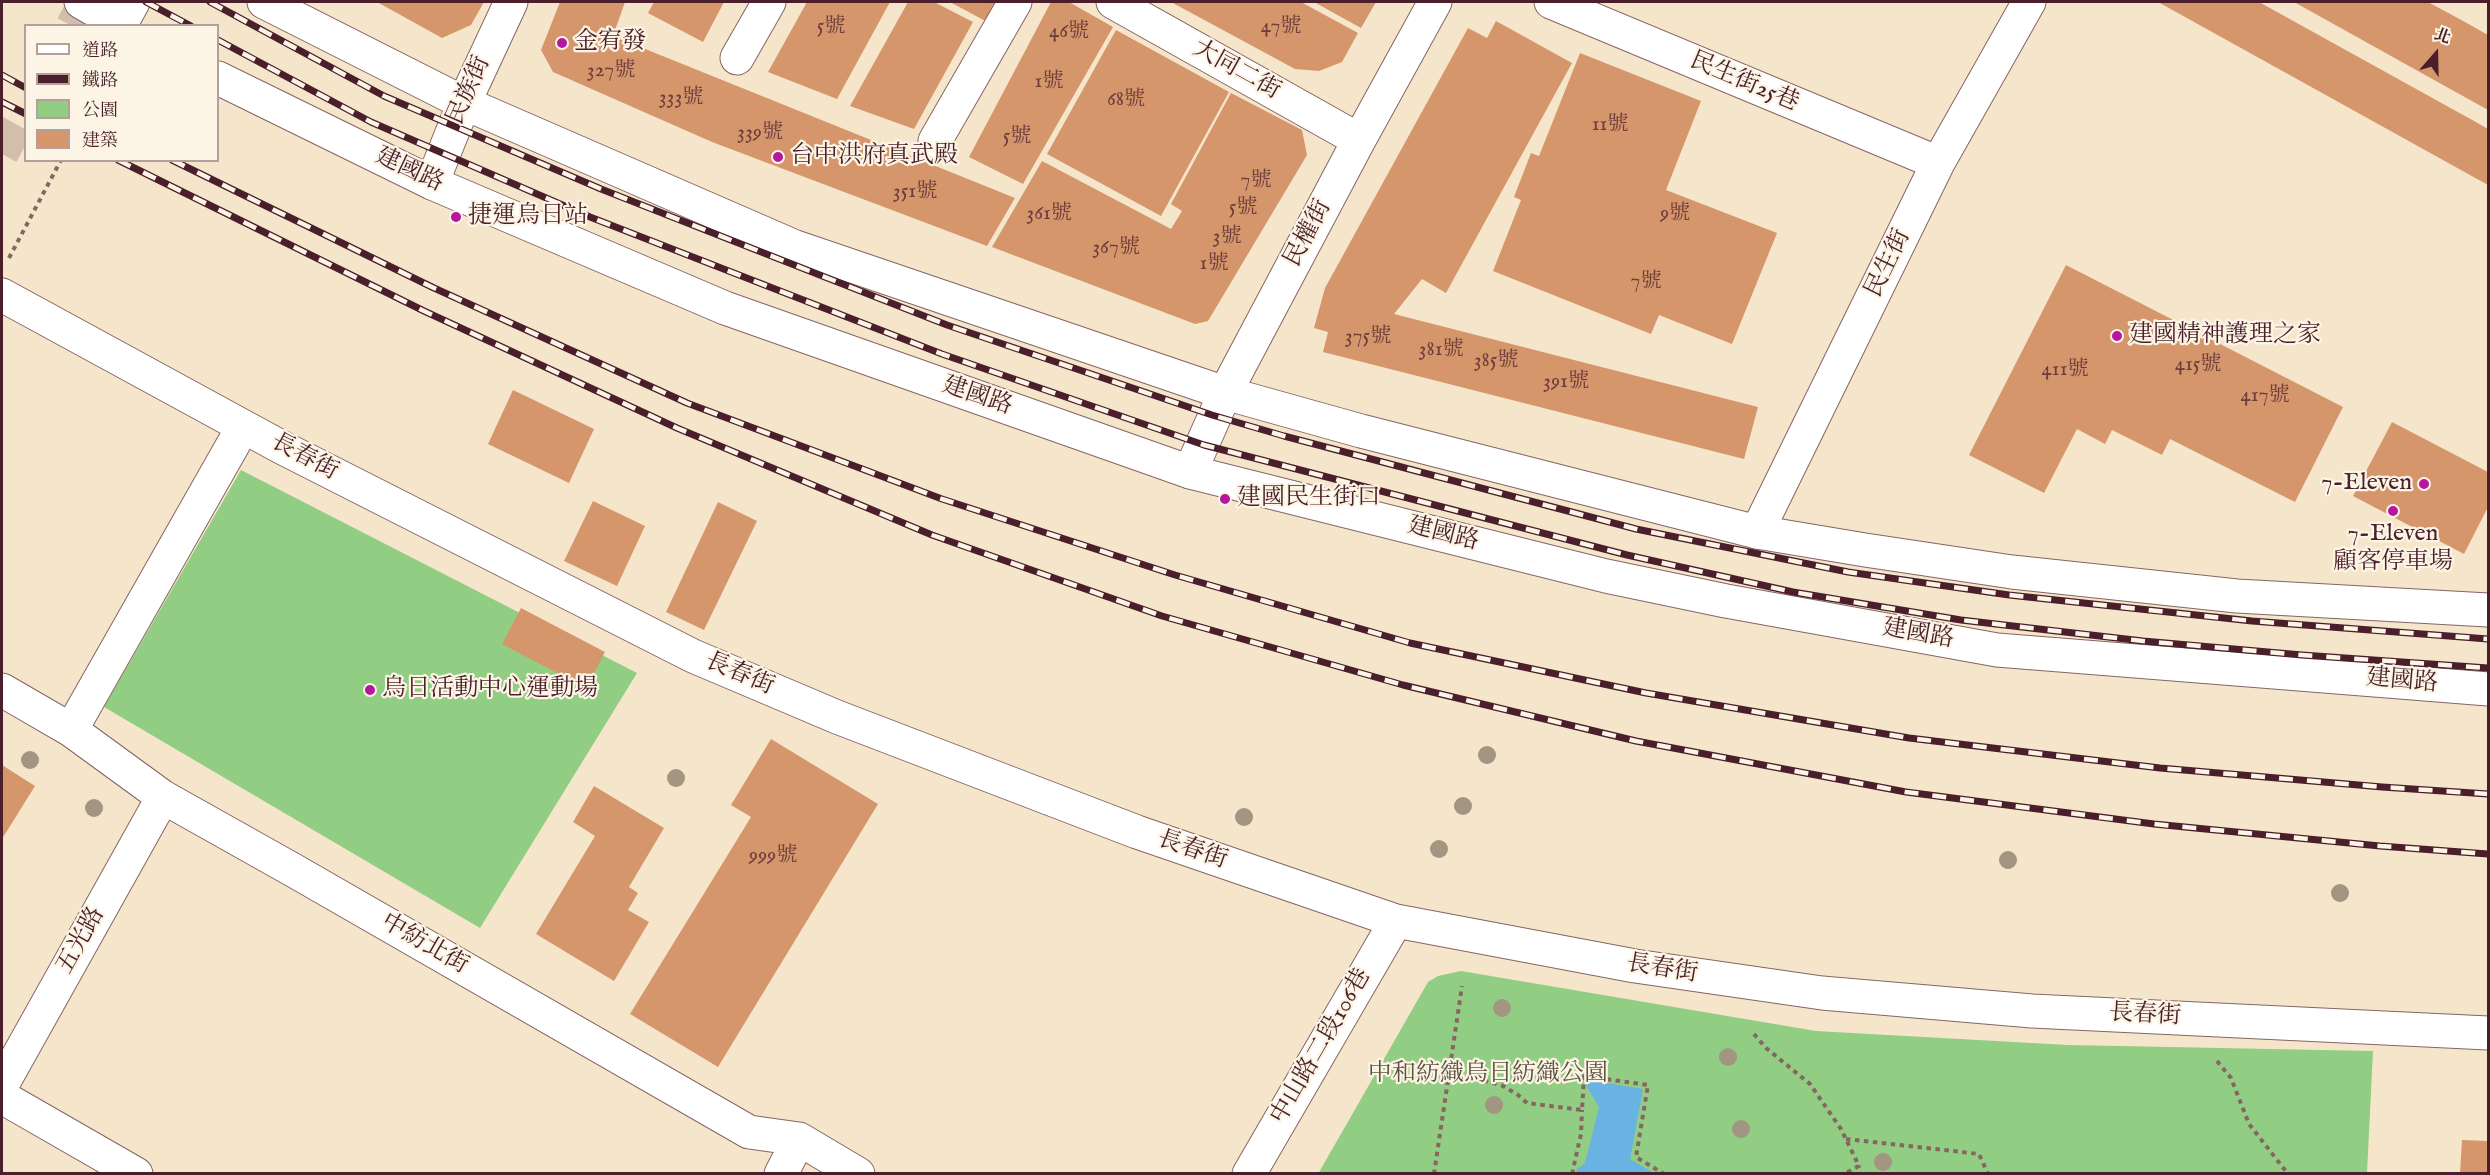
<!DOCTYPE html>
<meta charset="utf-8">
<style>
body{margin:0}
#map{position:relative;width:2490px;height:1175px;overflow:hidden;background:#f5e6cb;font-family:"IM FELL English","Noto Serif TC",serif}
canvas{display:block}
.frame{position:absolute;inset:0;border:3px solid #4a1f2b;pointer-events:none}
.legend{position:absolute;left:24px;top:24px;width:195px;height:138px;box-sizing:border-box;background:#fcf5e5;border:2px solid #b59f9b;margin:0;padding:8px 10px;list-style:none;font-size:18px;color:#4a1f2b}
.legend li{display:flex;align-items:center;gap:12px;height:30px}
.legend b{width:30px;border:2px solid #b59f9b}
.north{position:absolute;left:2406px;top:24px;width:60px;height:60px;-webkit-text-stroke:4px #fcf5e5;paint-order:stroke;rotate:20deg;font-size:16px;font-weight:700;line-height:24px;text-align:center;color:#4a1f2b}
.north::after{content:'';display:block;margin:auto;width:21px;height:27px;background:#4a1f2b;clip-path:polygon(50% 0,100% 100%,50% 72%,0 100%)}
</style>
<div id="map">
<canvas width="2490" height="1175"></canvas>
<div class="frame"></div>
<ul class="legend">
<li><b style="height:8px;background:#fff"></b>道路</li>
<li><b style="height:8px;background:#4a1f2b"></b>鐵路</li>
<li><b style="height:16px;background:#91cd82"></b>公園</li>
<li><b style="height:16px;background:#d5966c"></b>建築</li>
</ul>
<div class="north">北</div>
</div>
<script>
const ctx = document.querySelector('canvas').getContext('2d');
ctx.lineJoin = 'round';
function fill(path, color) {
  ctx.fillStyle = color;
  ctx.fill(path, 'evenodd');
}
function shape(rows) {
  const path = new Path2D();
  for (const r of rows) {
    path.moveTo(r[0], r[1]);
    for (let i = 2; i < r.length; i += 2) path.lineTo(r[i], r[i + 1]);
  }
  return path;
}
function stroke(path, color, width, dash) {
  ctx.strokeStyle = color;
  ctx.lineWidth = width;
  ctx.lineCap = dash ? 'butt' : 'round';
  ctx.setLineDash(dash || []);
  ctx.stroke(path);
}
function write(font, color, halo, rows, align = 'center') {
  ctx.font = font + ' "IM FELL English","Noto Serif TC",serif';
  ctx.lineWidth = 4.5;
  ctx.setLineDash([]);
  ctx.textBaseline = 'middle';
  ctx.strokeStyle = halo;
  ctx.fillStyle = color;
  for (const [text, x, y, turn = 0] of rows) {
    ctx.save();
    ctx.translate(x, y);
    ctx.rotate((+turn || 0) * Math.PI / 180);
    ctx.textAlign = isNaN(turn) ? turn : align;
    if (halo) ctx.strokeText(text, 0, 0);
    ctx.fillText(text, 0, 0);
    ctx.restore();
  }
}
fill(shape([
 [241,470,637,673,480,928,104,707],
 [1461,971,1816,1031,2068,1045,2373,1051,2367,1173,1318,1174,1428,982,1438,976]
]), '#91cd82');
fill(shape([
 [1587,1080,1643,1089,1630,1159,1654,1173,1576,1173,1577,1169,1585,1163,1599,1107,1586,1085]
]), '#6ab2e1');
fill(shape([
 [377,2,484,2,471,25,442,38],
 [560,2,625,2,613,36,1015,198,987,246,712,142,553,72,541,50],
 [654,2,724,2,703,42,648,13],
 [807,2,890,2,837,99,768,72],
 [908,2,934,2,973,22,914,129,850,106],
 [950,2,1003,2,991,24],
 [1051,2,1069,2,1113,27,1023,184,969,157],
 [1171,2,1301,2,1358,33,1342,62,1319,71,1295,69],
 [1314,2,1376,2,1361,28],
 [2158,2,2259,2,2474,121,2488,129,2488,185],
 [2294,2,2428,2,2465,22,2488,35,2488,110],
 [1496,21,1572,63,1446,293,1422,279,1394,314,1758,407,1744,459,1323,352,1328,332,1314,328,1325,288,1468,28,1487,38],
 [1116,30,1229,92,1161,216,1047,154],
 [1580,53,1701,101,1666,190,1777,233,1732,344,1659,315,1651,334,1493,271,1521,200,1514,197,1531,153,1539,156],
 [1231,93,1302,130,1307,155,1208,321,1195,324,992,247,1042,161,1171,229,1182,211,1171,204],
 [2066,265,2343,407,2295,502,2170,439,2162,455,2112,430,2105,444,2077,429,2044,493,1969,455],
 [513,390,594,429,569,483,488,444],
 [2392,422,2488,472,2488,507,2464,554,2353,496],
 [593,501,645,526,617,586,564,561],
 [718,502,757,521,704,630,666,612],
 [521,608,605,652,586,688,502,644],
 [771,739,878,804,718,1067,630,1014,751,817,731,805],
 [2,765,35,786,2,839],
 [594,786,664,828,629,887,638,893,628,910,649,922,614,981,536,934,595,836,573,822],
 [2462,1140,2488,1141,2488,1173,2460,1173]
]), '#d5966c');
stroke(shape([
 [72,26,85,2],
 [2,154,26,110]
]), '#d3beab', 33, [33, 16]);
const minor = shape([
 [1113,2,1359,140],
 [1551,2,1938,163],
 [121,24,133,2],
 [737,58,769,2],
 [935,141,1015,2],
 [432,183,464,103,511,2],
 [2,295,281,447,693,656,837,717,1137,832,1396,921,1635,966,1822,993,2032,1011,2488,1033],
 [1190,472,1225,393,1359,140,1435,2],
 [1757,532,1938,163,2029,2],
 [2,690,71,730,163,797,293,870,749,1132,799,1139,858,1174],
 [71,730,243,427],
 [2,1085,163,797],
 [2,1097,136,1174],
 [781,1174,799,1139],
 [1249,1174,1396,921]
]);
const major = shape([
 [81,2,123,26],
 [264,2,464,103,793,246,1225,393,1361,431,1757,532,1865,550,2012,572,2237,596,2488,610],
 [218,78,432,183,725,308,1190,472,1606,576,1726,601,1997,650,2488,689]
]);
stroke(minor, '#866563', 35);
stroke(major, '#866563', 35);
stroke(shape([
 [9,258,61,160],
 [1754,1034,1766,1048,1810,1084,1841,1129,1859,1166,1844,1174],
 [2217,1061,2231,1078,2249,1124,2288,1174],
 [1448,1078,1479,1079,1503,1086,1518,1095,1527,1103,1582,1110,1584,1076,1648,1085,1636,1157,1664,1174],
 [1846,1139,1979,1154,1988,1174],
 [1434,1174,1462,986],
 [1572,1174,1581,1134,1582,1110]
]), '#866563', 4, [4.5, 4.5]);
stroke(minor, '#fff', 33);
stroke(major, '#fff', 33);
const rail = shape([
 [146,2,191,26],
 [210,2,384,96,601,189,947,325,1212,415,1284,436,1636,529,1848,572,2009,595,2252,621,2488,639],
 [218,40,371,122,590,217,942,354,1204,445,1627,555,1793,592,1961,620,2143,641,2302,655,2488,668],
 [2,75,26,88],
 [2,102,26,114],
 [118,160,424,311,677,428,932,535,1162,616,1403,685,1636,741,1906,792,2154,824,2380,846,2488,854],
 [172,160,434,288,687,403,942,499,1175,575,1410,643,1646,693,1909,738,2160,768,2382,787,2488,794]
]);
stroke(rail, '#4a1f2b', 7);
stroke(rail, '#fcf5e5', 4.5, [14]);
ctx.fillStyle = '#a29581';
for (const [x, y] of [
 [1487,755],
 [30,760],
 [676,778],
 [1463,806],
 [94,808],
 [1244,817],
 [1439,849],
 [2008,860],
 [2340,893],
 [1502,1008],
 [1728,1057],
 [1494,1105],
 [1741,1129],
 [1883,1162]
]) {
  ctx.beginPath();
  ctx.arc(x, y, 9, 0, 2 * Math.PI);
  ctx.fill();
}
for (const [x, y, r, color] of [
 [562,43,6,"#b5179e"],
 [778,157,6,"#b5179e"],
 [456,217,6,"#b5179e"],
 [2117,336,6,"#b5179e"],
 [2424,484,6,"#b5179e"],
 [1225,499,6,"#b5179e"],
 [2393,511,6,"#b5179e"],
 [370,690,6,"#b5179e"]
]) {
  const dot = new Path2D();
  dot.arc(x, y, r, 0, 2 * Math.PI);
  ctx.fillStyle = color;
  ctx.fill(dot);
  stroke(dot, '#fcf5e5', 2);
}
write('21px', '#6d3d3b', null, [
 ["5號",831,28],
 ["47號",1281,28],
 ["46號",1069,33],
 ["327號",611,72],
 ["1號",1049,83],
 ["333號",681,99],
 ["68號",1126,101],
 ["11號",1610,126],
 ["339號",760,134],
 ["5號",1017,138],
 ["7號",1256,182],
 ["351號",915,193],
 ["5號",1243,209],
 ["361號",1049,215],
 ["9號",1675,215],
 ["3號",1227,238],
 ["367號",1116,249],
 ["1號",1214,265],
 ["7號",1646,283],
 ["375號",1368,338],
 ["381號",1441,351],
 ["385號",1496,362],
 ["415號",2198,366],
 ["411號",2065,371],
 ["391號",1566,383],
 ["417號",2265,397],
 ["999號",773,857]
]);
write('24px', '#4a1f2b', '#fcf5e5', [
 ["金宥發",574,43],
 ["台中洪府真武殿",790,157],
 ["捷運烏日站",468,217],
 ["建國精神護理之家",2129,336],
 ["7-Eleven",2412,484,"right"],
 ["建國民生街口",1237,499],
 ["7-Eleven",2393,535,"center"],
 ["顧客停車場",2393,563,"center"],
 ["烏日活動中心運動場",382,690]
], 'left');
write('24px', '#4a1f2b', '#fcf5e5', [
 ["大同二街",1236,71,29],
 ["民生街25巷",1744,83,23],
 ["民族街",470,91,-66],
 ["建國路",409,171,25],
 ["民權街",1309,234,-62],
 ["民生街",1889,264,-64],
 ["建國路",977,397,19],
 ["長春街",304,458,28],
 ["建國路",1443,535,14],
 ["建國路",1918,635,10],
 ["長春街",739,675,23],
 ["建國路",2402,682,5],
 ["長春街",1192,851,19],
 ["五光路",82,941,-61],
 ["中紡北街",424,945,30],
 ["長春街",1662,970,9],
 ["長春街",2145,1016,3],
 ["中山路二段106巷",1322,1047,-60]
]);
write('24px', '#5f5345', '#fcf5e5', [
 ["中和紡織烏日紡織公園",1488,1075]
]);
</script>
